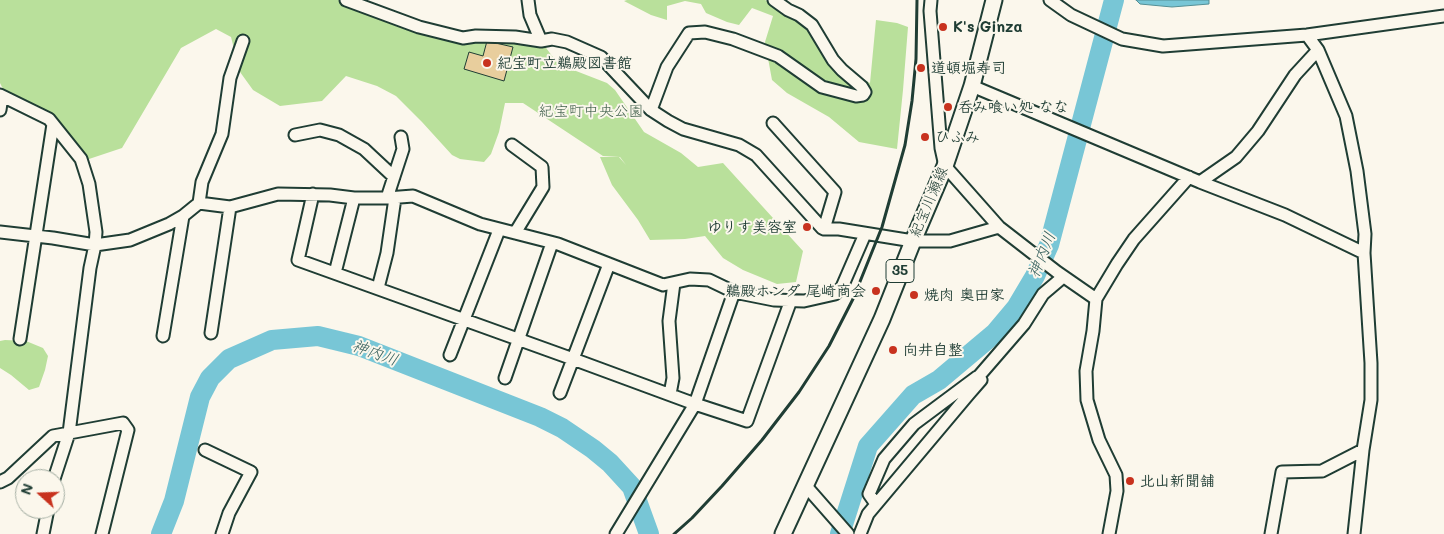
<!DOCTYPE html>
<meta charset="utf-8">
<style>
body{margin:0}
#map{position:relative;width:1444px;height:534px;overflow:hidden;background:#fbf7ec;font-family:Mali,sans-serif}
canvas{display:block}
.north{position:absolute;left:15px;top:469px;width:50px;height:50px;box-sizing:border-box;background:#fbf7ec;border:1px solid #a3ada2;border-radius:50%;rotate:290deg;font-size:14px;font-weight:700;line-height:20px;text-align:center;color:#1f3d34}
.north::after{content:'';display:block;margin:auto;width:18px;height:22px;background:#c8321e;clip-path:polygon(50% 0,100% 100%,50% 72%,0 100%)}
</style>
<div id="map">
<canvas width="1444" height="534"></canvas>
<div class="north">N</div>
</div>
<script>
const ctx = document.querySelector('canvas').getContext('2d');
ctx.lineJoin = 'round';
function fill(path, color) {
  ctx.fillStyle = color;
  ctx.fill(path, 'evenodd');
}
function shape(rows) {
  const path = new Path2D();
  for (const r of rows) {
    path.moveTo(r[0], r[1]);
    for (let i = 2; i < r.length; i += 2) path.lineTo(r[i], r[i + 1]);
  }
  return path;
}
function stroke(path, color, width, dash) {
  ctx.strokeStyle = color;
  ctx.lineWidth = width;
  ctx.lineCap = dash ? 'butt' : 'round';
  ctx.setLineDash(dash || []);
  ctx.stroke(path);
}
function write(font, color, halo, rows, align = 'center') {
  ctx.font = font + ' Mali,"Klee One",sans-serif';
  ctx.lineWidth = 4;
  ctx.setLineDash([]);
  ctx.textBaseline = 'middle';
  ctx.strokeStyle = halo;
  ctx.fillStyle = color;
  for (const [text, x, y, turn = 0] of rows) {
    ctx.save();
    ctx.translate(x, y);
    ctx.rotate((+turn || 0) * Math.PI / 180);
    ctx.textAlign = isNaN(turn) ? turn : align;
    if (halo) ctx.strokeText(text, 0, 0);
    ctx.fillText(text, 0, 0);
    ctx.restore();
  }
}
fill(shape([
 [0,0,338,0,360,11,460,37,541,41,558,64,607,83,615,90,644,132,681,153,698,167,723,163,803,251,796,282,777,284,743,270,723,258,705,236,685,239,650,240,638,220,612,185,600,157,619,157,626,165,620,157,603,156,523,103,505,103,499,132,491,154,484,162,460,159,452,155,422,122,396,96,377,86,346,76,322,101,280,106,253,90,240,72,231,37,216,29,181,48,122,148,86,160,3,89,0,83],
 [627,0,765,0,788,10,814,29,838,66,870,83,876,20,897,23,908,27,903,90,897,149,859,142,829,117,787,93,772,80,765,42,773,16,752,8,739,25,727,22,706,13,701,4,685,1,667,6,667,20,651,15,624,1],
 [5,340,26,341,43,348,48,356,45,370,39,387,29,390,11,375,0,368,0,341]
]), '#b9e09b');
const water = shape([
 [1136,0,1209,0,1209,4,1172,7,1140,4,1136,0]
]);
fill(water, '#78c6d6');
stroke(water, '#548f95', 1);
stroke(shape([
 [161,534,174,501,200,397,210,378,229,359,272,340,318,336,359,346,540,417,562,428,593,449,610,463,632,487,649,534],
 [840,534,868,446,913,395,939,380,995,333,1016,308,1035,276,1049,245,1114,0]
]), '#78c6d6', 20);
const building = shape([
 [487,41,513,47,504,81,464,69,469,52,483,56,487,41]
]);
fill(building, '#e8ce9d');
stroke(building, '#1f3d34', 1);
const minor = shape([
 [346,0,419,27,463,38,476,36,515,37,541,41,552,39,567,42,601,57,651,110,668,121,683,129,739,145,756,155,822,228,824,229,839,229,913,241,950,241,999,227],
 [528,0,530,15,541,41],
 [931,0,930,11,941,148,945,166,999,227,1057,272,1096,299],
 [1050,0,1071,15,1122,39,1163,46,1307,35,1444,16],
 [1307,35,1318,50,1346,116,1357,171,1365,234,1364,253,1371,363,1371,400,1363,450,1354,534],
 [972,86,1200,182,1285,215,1364,253],
 [0,95,49,119,81,159,89,184,96,232,95,245,90,268,69,433,54,479],
 [0,110,2,96],
 [651,110,667,67,689,33,705,32,733,39,778,56,822,87,856,96,863,95,865,92,862,87,842,70,833,60,812,25,799,15,788,10,774,0],
 [773,123,835,192,824,229],
 [295,135,320,130,339,135,364,149,394,177],
 [512,145,542,167,543,187,515,233],
 [1200,182,1236,157,1258,131,1295,75,1318,50],
 [313,194,298,260,573,359,560,393],
 [387,198,403,149,401,137],
 [199,203,202,182,222,134,230,78,243,41],
 [0,232,53,238,95,245,130,240,169,224,183,216,199,203,230,207,278,194,330,195,354,198,387,198,413,196,480,224,558,244,663,285,690,279,709,280,734,292,774,300,804,301,835,294,842,287,865,234],
 [609,264,573,359,695,404,747,421,791,300],
 [335,273,354,198],
 [378,288,387,253,395,198],
 [211,333,230,207],
 [163,336,183,216],
 [20,339,53,124],
 [450,355,499,230],
 [505,378,552,243],
 [670,394,673,378,669,321,674,283],
 [205,450,251,472,229,513,222,534],
 [0,482,8,478,53,436,123,423,128,430,102,534],
 [805,485,848,534],
 [876,504,869,494,884,459,914,424,977,377],
 [43,534,48,509],
 [616,534,695,404,734,292],
 [860,534,868,514,968,395,981,380,979,376,1024,324,1043,294,1063,277],
 [1109,534,1117,491,1116,475,1099,440,1087,400,1086,371,1093,331,1096,299,1117,264,1134,239,1189,177],
 [1271,534,1282,472,1322,471,1363,450]
]);
const major = shape([
 [783,534,882,319,913,241,945,166,972,86,994,0]
]);
stroke(minor, '#1f3d34', 15);
stroke(major, '#1f3d34', 19);
stroke(minor, '#fbf7ec', 11);
stroke(major, '#fbf7ec', 15);
stroke(shape([
 [674,534,692,518,722,486,762,440,799,392,829,346,853,299,882,227,905,145,912,101,916,59,917,0]
]), '#1f3d34', 3);
for (const [x, y, r, color] of [
 [943,27,5,"#c8321e"],
 [487,63,5,"#c8321e"],
 [921,68,5,"#c8321e"],
 [948,107,5,"#c8321e"],
 [925,137,5,"#c8321e"],
 [807,227,5,"#c8321e"],
 [876,291,5,"#c8321e"],
 [914,295,5,"#c8321e"],
 [893,350,5,"#c8321e"],
 [1130,481,5,"#c8321e"]
]) {
  const dot = new Path2D();
  dot.arc(x, y, r, 0, 2 * Math.PI);
  ctx.fillStyle = color;
  ctx.fill(dot);
  stroke(dot, '#fbf7ec', 2);
}
for (const [x, y, w] of [
 [900,271,28]
]) {
  const box = new Path2D();
  box.roundRect(x - w / 2, y - 11.5, w, 23, 4);
  ctx.fillStyle = '#fbf7ec';
  ctx.fill(box);
  stroke(box, '#1f3d34', 1);
}
write('bold 14px', '#1f3d34', null, [
 ["35",900,271]
]);
write('bold 15px', '#1f3d34', '#fbf7ec', [
 ["K's Ginza",953,27],
 ["紀宝町立鵜殿図書館",497,63],
 ["道頓堀寿司",931,68],
 ["呑み喰い処 なな",958,107],
 ["ひふみ",935,137],
 ["ゆりす美容室",797,227,"right"],
 ["鵜殿ホンダ 尾崎商会",866,291,"right"],
 ["焼肉 奥田家",924,295],
 ["向井自整",903,350],
 ["北山新聞舗",1140,481]
], 'left');
write('15px', '#3e5e49', '#fbf7ec', [
 ["紀宝町中央公園",591,111]
]);
write('15px', '#1f3d34', '#fbf7ec', [
 ["紀宝川瀬線",929,202,-67]
]);
write('italic 16px', '#355f5c', '#fbf7ec', [
 ["神内川",1042,255,-68],
 ["神内川",375,353,20]
]);
</script>
